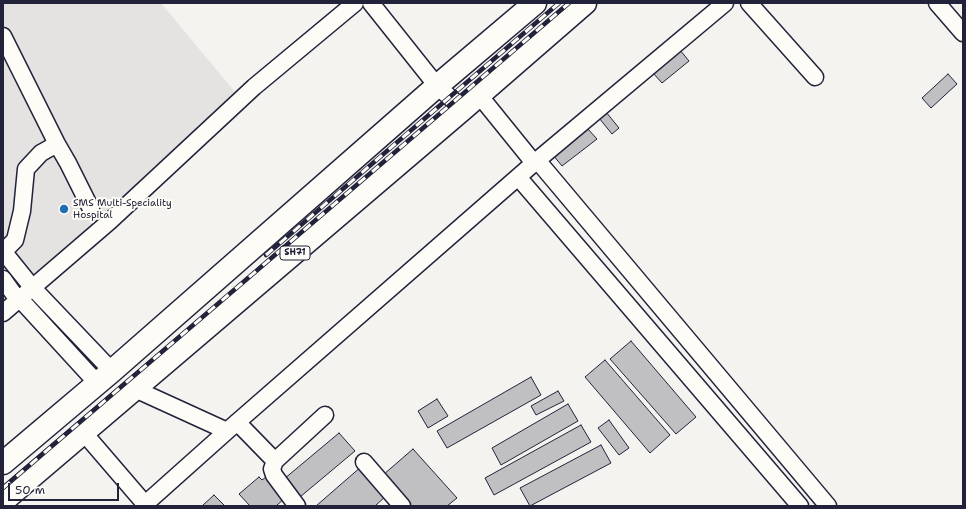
<!DOCTYPE html>
<style>
body{margin:0}
#map{position:relative;width:966px;height:509px;overflow:hidden;background:#f4f3ef;font-family:"Shantell Sans",sans-serif}
canvas{display:block}
.frame{position:absolute;inset:0;border:4px solid #22223b;pointer-events:none}
.scale{position:absolute;left:8px;top:483px;width:111px;height:18px;box-sizing:border-box;border:2px solid #22223b;border-top:0;padding-left:5px;font-size:12px;line-height:14px;white-space:nowrap;color:#22223b;-webkit-text-stroke:3px #fdfcf7;paint-order:stroke}
</style>
<div id="map">
<canvas width="966" height="509"></canvas>
<div class="frame"></div>
<div class="scale">50 m</div>
</div>
<script>
const ctx = document.querySelector('canvas').getContext('2d');
ctx.lineJoin = 'round';
function fill(path, color) {
  ctx.fillStyle = color;
  ctx.fill(path, 'evenodd');
}
function shape(rows) {
  const path = new Path2D();
  for (const r of rows) {
    path.moveTo(r[0], r[1]);
    for (let i = 2; i < r.length; i += 2) path.lineTo(r[i], r[i + 1]);
  }
  return path;
}
function stroke(path, color, width, dash) {
  ctx.strokeStyle = color;
  ctx.lineWidth = width;
  ctx.lineCap = dash ? 'butt' : 'round';
  ctx.setLineDash(dash || []);
  ctx.stroke(path);
}
function write(font, color, halo, rows, align = 'center') {
  ctx.font = font + ' "Shantell Sans",sans-serif';
  ctx.lineWidth = 4;
  ctx.setLineDash([]);
  ctx.textBaseline = 'middle';
  ctx.strokeStyle = halo;
  ctx.fillStyle = color;
  for (const [text, x, y, turn = 0] of rows) {
    ctx.save();
    ctx.translate(x, y);
    ctx.rotate((+turn || 0) * Math.PI / 180);
    ctx.textAlign = isNaN(turn) ? turn : align;
    if (halo) ctx.strokeText(text, 0, 0);
    ctx.fillText(text, 0, 0);
    ctx.restore();
  }
}
fill(shape([
 [3,3,161,3,245,104,3,314]
]), '#e4e3e2');
const building = shape([
 [680,50,689,61,662,83,653,73,680,50],
 [948,74,957,84,931,108,922,98,948,74],
 [606,112,619,128,612,134,599,118,606,112],
 [587,128,597,139,562,166,553,155,587,128],
 [631,341,696,417,676,434,610,359,631,341],
 [605,360,670,435,650,453,585,377,605,360],
 [531,377,541,395,447,448,437,431,531,377],
 [558,391,564,401,536,415,531,406,558,391],
 [437,399,448,416,428,428,418,411,437,399],
 [568,404,578,421,501,465,492,448,568,404],
 [609,420,629,448,619,455,598,428,609,420],
 [581,425,591,442,494,495,485,478,581,425],
 [339,433,355,451,300,497,284,479,339,433],
 [601,445,611,463,530,506,520,488,601,445],
 [413,449,457,498,447,506,410,506,383,475,413,449],
 [362,466,387,495,375,506,316,506,362,466],
 [259,477,262,480,266,477,285,498,276,506,250,506,239,494,259,477],
 [214,495,225,506,202,506,214,495]
]);
fill(building, '#c0bfc2');
stroke(building, '#22223b', 1);
const minor = shape([
 [371,3,437,86,463,109],
 [749,3,815,77],
 [937,3,963,33],
 [3,36,57,144],
 [479,95,534,163],
 [537,160,828,506],
 [518,177,800,506],
 [3,251,32,287,112,371],
 [3,252,15,240,22,211,26,169,41,153,57,144,68,163,91,209],
 [3,279,18,300],
 [20,299,97,383],
 [3,313,110,221,254,87,355,3],
 [135,389,227,431],
 [237,422,275,461,272,469,274,475,297,506],
 [84,433,145,504],
 [275,461,325,415],
 [364,462,402,506],
 [143,506,227,431,534,163,725,3]
]);
const primary = shape([
 [3,463,112,371,437,86,535,3],
 [3,501,463,109,585,3]
]);
stroke(minor, '#22223b', 19);
stroke(primary, '#22223b', 25);
stroke(minor, '#fdfcf7', 16);
stroke(primary, '#fdfcf7', 22);
const rail = shape([
 [266,255,559,3],
 [3,488,569,3]
]);
stroke(rail, '#22223b', 4.5);
stroke(rail, '#fdfcf7', 3, [9]);
for (const [x, y, r, color] of [
 [64,209,5,"#1f6fb2"]
]) {
  const dot = new Path2D();
  dot.arc(x, y, r, 0, 2 * Math.PI);
  ctx.fillStyle = color;
  ctx.fill(dot);
  stroke(dot, '#fdfcf7', 1.5);
}
for (const [x, y, w] of [
 [295,253,30]
]) {
  const box = new Path2D();
  box.roundRect(x - w / 2, y - 7, w, 14, 3);
  ctx.fillStyle = '#fdfcf7';
  ctx.fill(box);
  stroke(box, '#22223b', 1);
}
write('bold 9px', '#22223b', null, [
 ["SH71",295,253]
]);
write('10px', '#22223b', '#fdfcf7', [
 ["SMS Multi-Speciality",73,203],
 ["Hospital",73,215]
], 'left');
</script>
